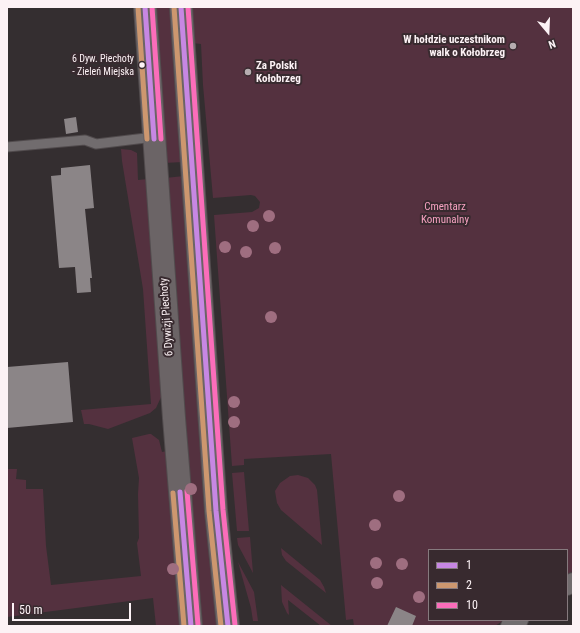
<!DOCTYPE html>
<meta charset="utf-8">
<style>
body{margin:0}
#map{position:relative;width:580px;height:633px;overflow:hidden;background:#342e30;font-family:"Roboto Condensed",sans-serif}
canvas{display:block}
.frame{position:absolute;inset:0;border:8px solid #fcf2f5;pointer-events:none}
.legend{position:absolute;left:428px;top:549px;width:140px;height:72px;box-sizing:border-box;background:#382a2f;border:1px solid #867a7e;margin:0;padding:5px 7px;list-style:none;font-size:12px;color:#fcf2f5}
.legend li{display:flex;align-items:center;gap:8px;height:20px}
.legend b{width:20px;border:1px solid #867a7e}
.north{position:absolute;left:528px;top:12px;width:40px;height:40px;-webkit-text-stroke:3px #382a2f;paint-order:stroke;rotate:161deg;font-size:11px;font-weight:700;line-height:16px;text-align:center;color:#fcf2f5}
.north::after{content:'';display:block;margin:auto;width:14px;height:18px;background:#fcf2f5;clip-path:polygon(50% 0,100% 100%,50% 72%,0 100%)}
.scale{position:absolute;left:12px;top:603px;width:119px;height:18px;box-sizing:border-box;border:2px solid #fcf2f5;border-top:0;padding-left:5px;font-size:12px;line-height:14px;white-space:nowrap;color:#fcf2f5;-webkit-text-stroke:3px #382a2f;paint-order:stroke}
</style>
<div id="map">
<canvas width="580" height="633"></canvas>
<div class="frame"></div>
<ul class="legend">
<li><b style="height:5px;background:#c787e3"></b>1</li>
<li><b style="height:5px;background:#cd976f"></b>2</li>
<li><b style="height:5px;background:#fb6dba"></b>10</li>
</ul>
<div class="north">N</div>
<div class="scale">50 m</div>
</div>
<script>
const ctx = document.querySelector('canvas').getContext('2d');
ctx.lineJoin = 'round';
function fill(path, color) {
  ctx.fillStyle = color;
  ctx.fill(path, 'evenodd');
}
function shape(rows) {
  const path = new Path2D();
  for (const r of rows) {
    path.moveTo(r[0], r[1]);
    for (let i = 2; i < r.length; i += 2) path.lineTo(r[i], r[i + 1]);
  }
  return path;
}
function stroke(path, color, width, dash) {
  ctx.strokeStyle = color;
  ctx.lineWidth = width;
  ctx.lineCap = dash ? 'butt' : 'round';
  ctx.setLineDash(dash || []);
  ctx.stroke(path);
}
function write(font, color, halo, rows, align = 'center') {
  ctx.font = font + ' "Roboto Condensed",sans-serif';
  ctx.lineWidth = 4;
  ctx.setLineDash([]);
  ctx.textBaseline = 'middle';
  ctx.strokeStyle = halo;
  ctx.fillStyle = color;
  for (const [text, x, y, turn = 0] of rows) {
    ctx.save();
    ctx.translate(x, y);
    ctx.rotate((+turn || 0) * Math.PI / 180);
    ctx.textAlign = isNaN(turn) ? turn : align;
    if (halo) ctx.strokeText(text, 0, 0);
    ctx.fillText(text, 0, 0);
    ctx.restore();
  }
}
fill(shape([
 [154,7,172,7,183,162,164,163],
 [190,7,573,7,573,571,567,575,567,550,429,550,429,620,504,620,495,626,354,626,353,619,346,620,331,454,244,459,244,465,232,466,214,215,252,212,259,208,260,202,255,196,251,195,213,198,203,85,201,44,192,43],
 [121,149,131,150,137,153,138,180,148,179,162,395,156,408,150,413,108,429,89,424,84,424,81,410,151,404,143,289,122,161],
 [184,176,220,626,200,626,165,178],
 [149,434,151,434,159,440,162,452,167,451,182,626,156,626,153,598,7,617,7,469,17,469,16,479,26,480,26,489,43,489,46,546,51,585,141,576,137,543,139,538,138,494,139,478,132,438],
 [244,472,249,531,237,531,232,473],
 [298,475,308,478,315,485,317,490,322,545,281,510,277,503,275,491,280,483,290,476],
 [250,537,253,573,238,545,237,538],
 [281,548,320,580,324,587,326,593,286,561,282,555],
 [238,562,254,592,258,621,253,621,251,608],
 [281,585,332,626,321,626,288,600,289,615,287,613,282,602]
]), '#54313f');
fill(shape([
 [76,117,78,132,66,134,64,119],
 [90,165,94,208,85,209,92,278,90,278,91,292,77,293,75,267,59,268,51,176,61,175,61,168],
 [68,362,73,422,7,428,7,367],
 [396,607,416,616,412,626,387,626]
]), '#8b8587');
const lane = shape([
 [7,147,85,140,96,144,154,137]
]);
const street = shape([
 [567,586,573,582],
 [510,626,519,620]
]);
const secondary = shape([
 [145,7,174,418,191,626],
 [181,7,216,511,228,626]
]);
stroke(lane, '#514b4d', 11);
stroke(street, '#514b4d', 20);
stroke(secondary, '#514b4d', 24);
stroke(lane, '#716c6e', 9);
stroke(street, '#716c6e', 18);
stroke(secondary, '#6b6466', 22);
stroke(shape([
 [145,7,154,139],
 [181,7,216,511,228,626],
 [180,492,191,626]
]), '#c787e3', 5);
stroke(shape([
 [138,7,147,139],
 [174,7,209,511,221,626],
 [173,493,184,626]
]), '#cd976f', 5);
stroke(shape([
 [152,7,161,139],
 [188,7,223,510,235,625],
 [187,491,198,625]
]), '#fb6dba', 5);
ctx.fillStyle = '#9f6e80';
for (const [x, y] of [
 [269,216],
 [253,226],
 [225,247],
 [275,248],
 [246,252],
 [271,317],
 [234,402],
 [234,422],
 [191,489],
 [399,496],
 [375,525],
 [376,563],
 [402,564],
 [173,569],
 [377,583],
 [419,597]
]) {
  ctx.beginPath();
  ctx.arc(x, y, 6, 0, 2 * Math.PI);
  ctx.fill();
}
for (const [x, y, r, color] of [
 [513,46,4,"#b6adb0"],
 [142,65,3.5,"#fcf2f5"],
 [248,72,4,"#b6adb0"]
]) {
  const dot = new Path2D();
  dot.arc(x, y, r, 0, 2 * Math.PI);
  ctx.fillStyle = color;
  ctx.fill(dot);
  stroke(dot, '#382a2f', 1.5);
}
write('10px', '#fcf2f5', '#382a2f', [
 ["6 Dyw. Piechoty",134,59],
 ["- Zieleń Miejska",134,72]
], 'right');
write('bold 11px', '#fcf2f5', '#382a2f', [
 ["W hołdzie uczestnikom",505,40],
 ["walk o Kołobrzeg",505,53],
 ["Za Polski",256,66,"left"],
 ["Kołobrzeg",256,79,"left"]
], 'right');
write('11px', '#f6a2c1', '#382a2f', [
 ["Cmentarz",445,207],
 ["Komunalny",445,220]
]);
write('11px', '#fcf2f5', '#382a2f', [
 ["6 Dywizji Piechoty",167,317,-94]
]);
</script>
